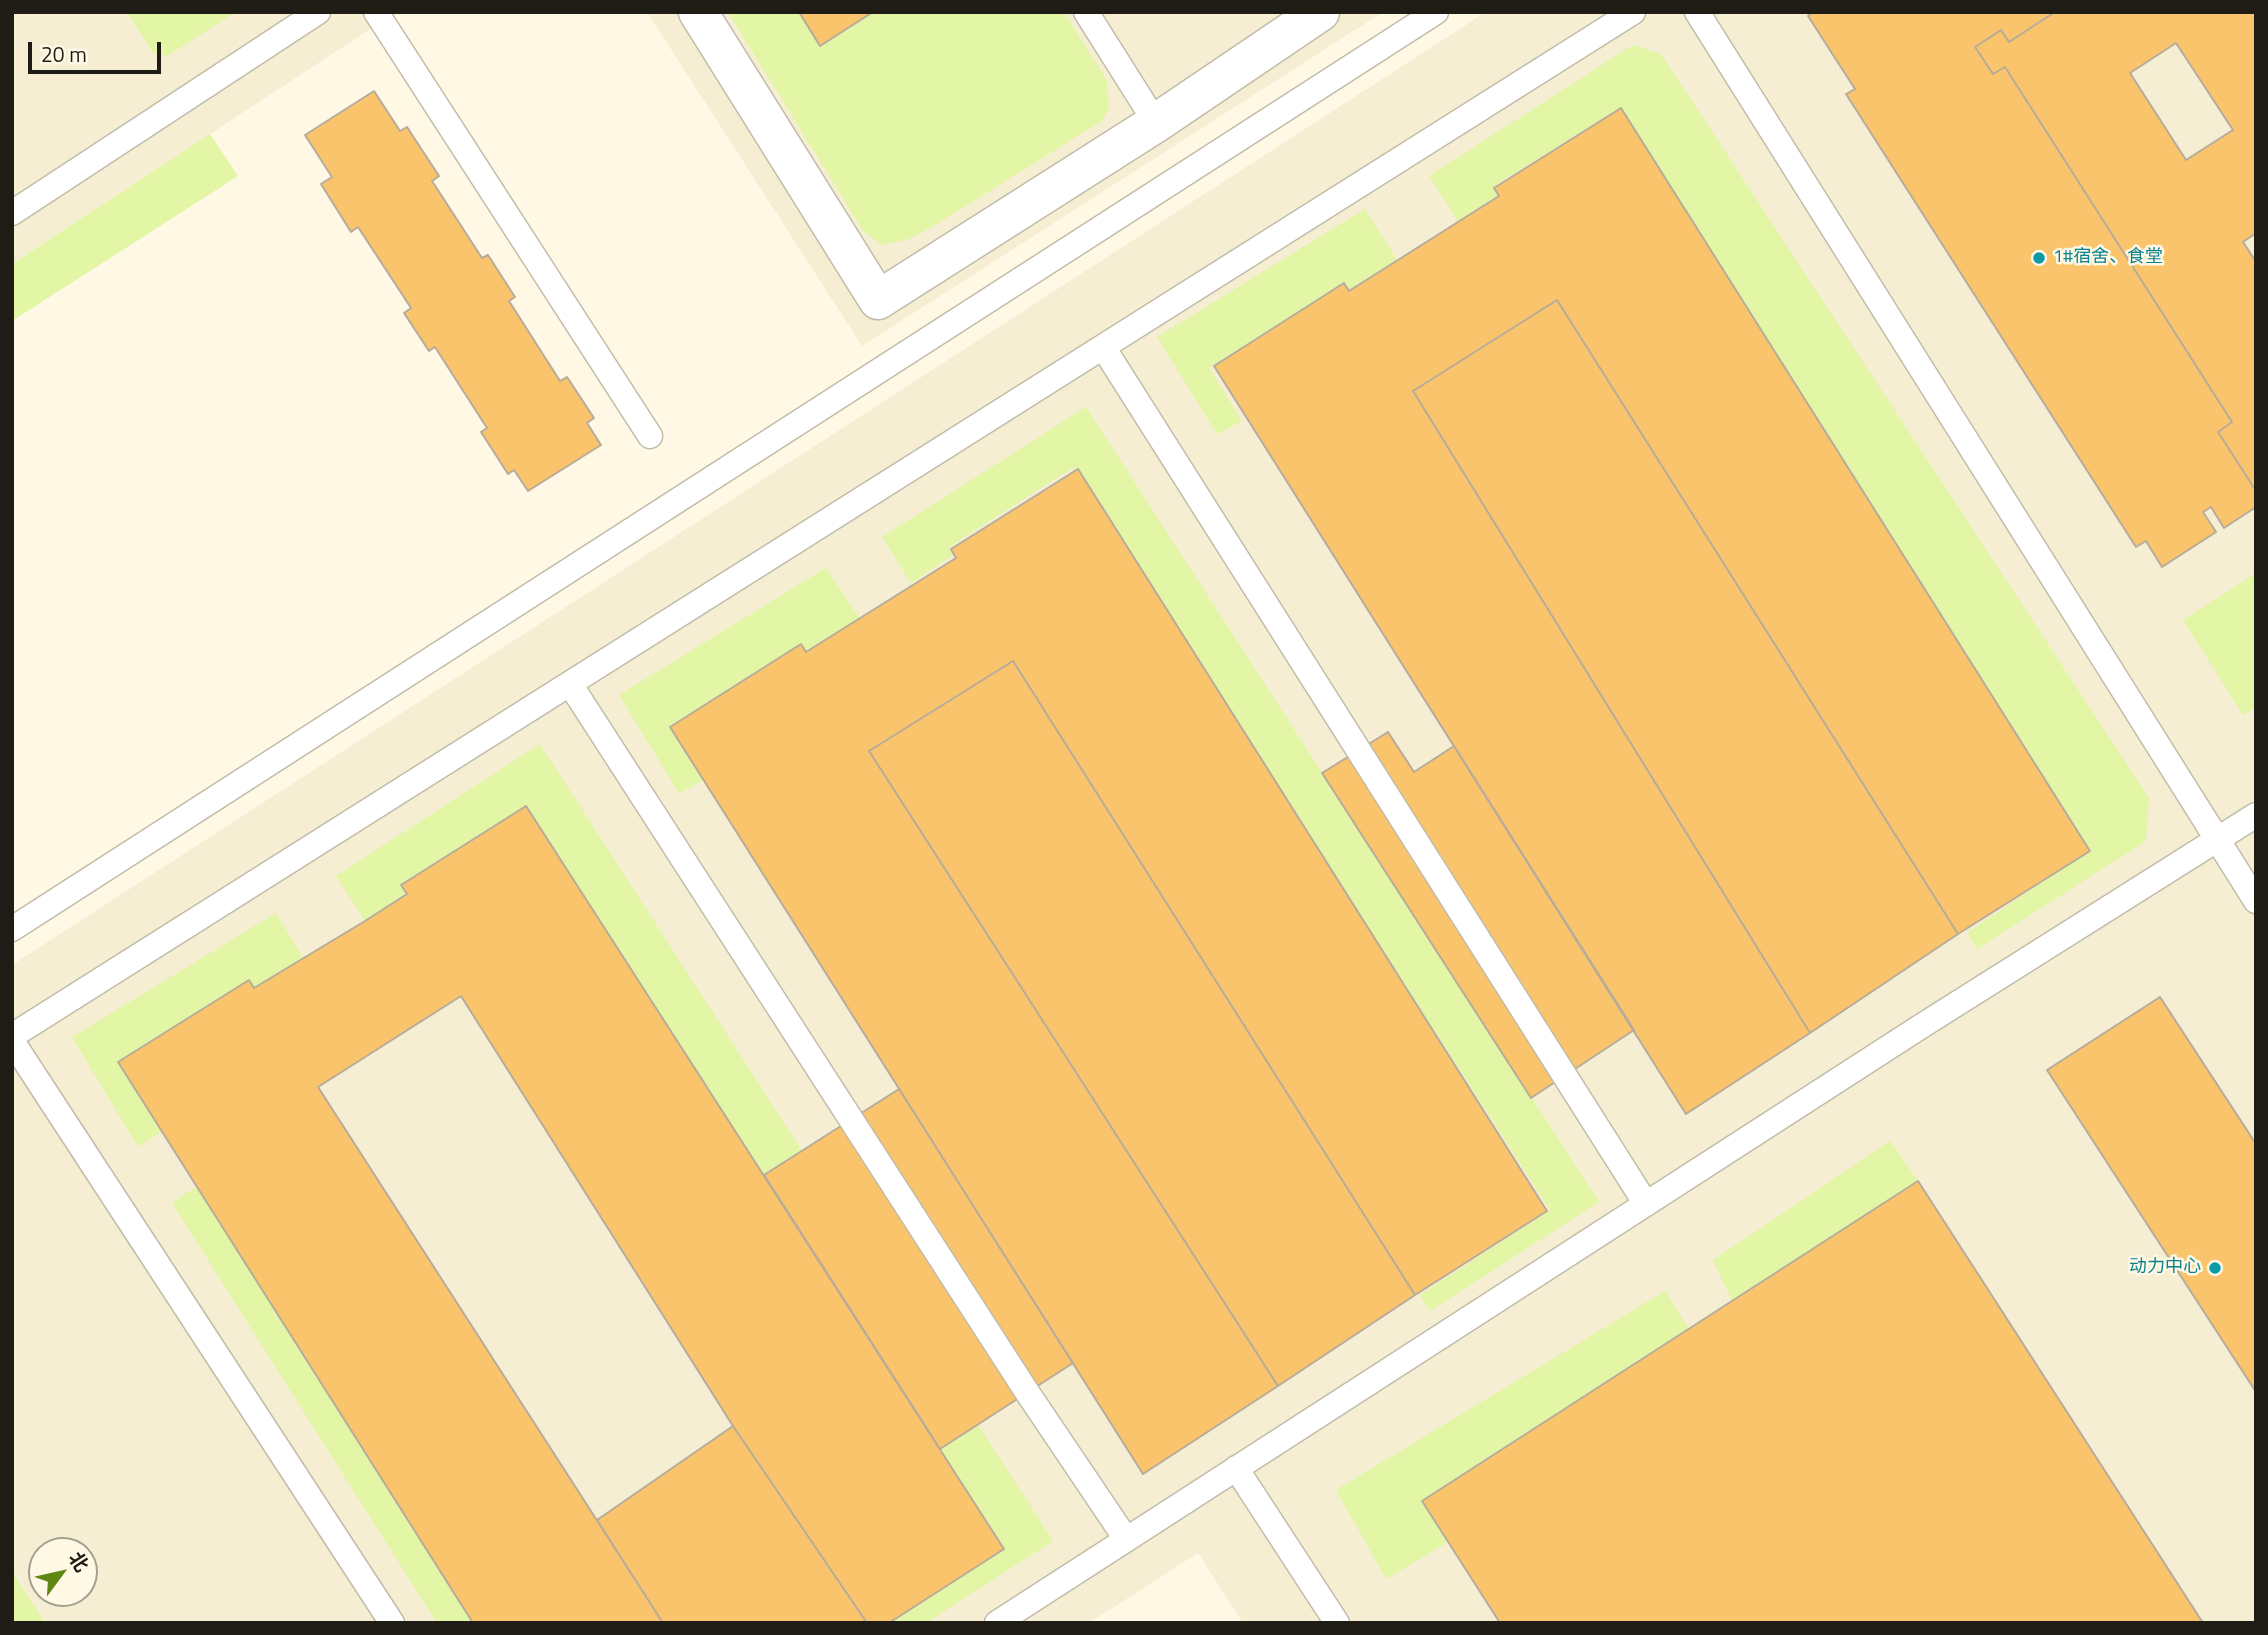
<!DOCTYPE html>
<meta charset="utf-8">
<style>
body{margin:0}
#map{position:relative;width:2268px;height:1635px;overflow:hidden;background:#fef8e4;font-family:"Titillium Web","Noto Sans SC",sans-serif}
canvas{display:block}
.frame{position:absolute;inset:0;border:14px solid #1e1c15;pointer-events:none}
.north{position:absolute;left:28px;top:1537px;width:70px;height:70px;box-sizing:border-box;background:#fef8e4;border:2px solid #a4a091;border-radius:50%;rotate:57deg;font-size:19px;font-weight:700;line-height:28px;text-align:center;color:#1e1c15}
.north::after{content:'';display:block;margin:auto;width:24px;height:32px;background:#5d8712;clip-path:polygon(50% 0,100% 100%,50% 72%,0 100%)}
.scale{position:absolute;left:28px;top:42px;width:133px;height:32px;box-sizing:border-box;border:4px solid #1e1c15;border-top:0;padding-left:9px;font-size:21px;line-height:24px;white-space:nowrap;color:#1e1c15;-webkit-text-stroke:5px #fef8e4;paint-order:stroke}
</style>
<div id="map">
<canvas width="2268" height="1635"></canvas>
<div class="frame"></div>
<div class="north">北</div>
<div class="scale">20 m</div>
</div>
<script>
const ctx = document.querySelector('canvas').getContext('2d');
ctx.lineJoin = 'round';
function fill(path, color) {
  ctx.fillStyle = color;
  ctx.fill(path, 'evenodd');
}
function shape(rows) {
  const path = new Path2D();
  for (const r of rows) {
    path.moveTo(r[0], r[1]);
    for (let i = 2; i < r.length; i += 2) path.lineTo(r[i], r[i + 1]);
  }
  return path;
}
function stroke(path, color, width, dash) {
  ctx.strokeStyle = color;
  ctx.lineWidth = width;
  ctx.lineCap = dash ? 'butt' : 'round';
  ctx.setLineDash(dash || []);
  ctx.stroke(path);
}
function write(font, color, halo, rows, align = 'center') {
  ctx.font = font + ' "Titillium Web","Noto Sans SC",sans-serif';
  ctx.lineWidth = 5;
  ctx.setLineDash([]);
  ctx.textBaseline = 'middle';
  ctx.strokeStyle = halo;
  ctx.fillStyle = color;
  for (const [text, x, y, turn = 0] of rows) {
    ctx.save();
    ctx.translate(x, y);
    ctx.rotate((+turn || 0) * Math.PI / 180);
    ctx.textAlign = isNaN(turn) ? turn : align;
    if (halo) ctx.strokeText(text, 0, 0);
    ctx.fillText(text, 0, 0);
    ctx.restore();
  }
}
fill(shape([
 [12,12,396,12,12,264],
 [647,12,1383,12,862,346],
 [1486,12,2256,12,2256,1623,1243,1623,1198,1553,1089,1623,45,1623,12,1571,12,965],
 [42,1551,84,1551,84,1593,42,1593]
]), '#f5eed2');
fill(shape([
 [127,12,236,12,167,56,153,53],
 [728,12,799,12,820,46,873,12,1064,12,1107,81,1109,107,1103,120,940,222,909,239,883,245,864,232],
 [1633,45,1661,54,2149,798,2146,841,1977,949,1967,933,2090,850,1621,108,1495,185,1500,194,1458,221,1429,176],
 [210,134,238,176,12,321,12,264],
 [1365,209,1397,260,1344,294,1339,286,1209,368,1242,421,1217,434,1157,337],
 [1086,407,1599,1202,1430,1311,1420,1295,1550,1210,1072,468,949,547,953,555,911,583,882,537],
 [826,568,859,618,806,652,800,644,671,727,704,780,679,793,619,695],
 [2256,573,2256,707,2243,715,2183,620],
 [540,744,1053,1541,926,1623,889,1623,1004,1548,526,806,402,885,407,894,365,921,336,876],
 [276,913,303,958,254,988,249,980,119,1062,162,1131,138,1147,72,1037],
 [1890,1141,1918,1181,1732,1301,1713,1260],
 [197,1186,473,1623,437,1623,172,1203],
 [1665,1291,1689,1329,1422,1501,1448,1542,1386,1579,1336,1490],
 [12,1571,45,1623,12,1623]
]), '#e2f6a6');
const building = shape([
 [799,12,873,12,820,46,799,12],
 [1813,12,2055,12,2009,42,2001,30,1975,47,1993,74,2005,67,2232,422,2218,432,2256,491,2256,507,2224,528,2211,507,2203,512,2216,532,2162,567,2146,541,2136,547,1846,94,1855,89,1808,16,1813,12],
 [2055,12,2256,13,2256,491,2218,432,2232,422,2005,67,1993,74,1975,47,2001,30,2009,42,2055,12],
 [2176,43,2233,130,2186,160,2130,73,2176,43],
 [374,91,400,131,407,127,439,176,432,181,482,258,488,255,515,297,509,301,560,381,567,377,594,418,587,423,601,445,528,491,514,470,508,474,481,432,487,428,435,347,429,351,404,313,411,308,358,227,351,232,321,184,332,177,305,135,374,91],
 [1621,108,2090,851,1958,934,1557,300,1413,391,1810,1033,1686,1114,1214,366,1344,283,1349,291,1499,196,1494,188,1621,108],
 [2256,233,2256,262,2243,242,2256,233],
 [1557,300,1958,934,1810,1033,1413,391,1557,300],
 [1078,469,1547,1211,1415,1295,1013,661,869,751,1278,1386,1143,1474,670,727,801,644,806,652,956,558,951,549,1078,469],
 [1013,661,1415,1295,1278,1386,869,751,1013,661],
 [1388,732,1414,772,1454,746,1634,1030,1531,1098,1322,773,1388,732],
 [526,806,1004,1549,889,1623,867,1623,733,1426,461,996,318,1087,663,1623,473,1623,118,1062,249,980,254,988,365,921,407,894,401,885,526,806],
 [2160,997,2256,1144,2256,1392,2047,1070,2160,997],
 [899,1089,1073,1363,940,1449,764,1175,899,1089],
 [1918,1181,2203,1623,1500,1623,1422,1501,1918,1181],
 [733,1426,867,1623,663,1623,597,1520,733,1426]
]);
fill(building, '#fac46c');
stroke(building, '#b7ac9b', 2);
const service = shape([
 [376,12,650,436],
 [1086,12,1156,123],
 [1697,12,2256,901],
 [12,213,318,12],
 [1103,347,1646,1204],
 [570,684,1027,1392,1126,1539],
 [12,929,1436,12],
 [12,1036,1633,12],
 [12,1041,392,1623],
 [1236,1468,1337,1623],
 [997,1623,1920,1027,2256,815]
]);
const minor = shape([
 [698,12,878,300,1156,123,1320,12]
]);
stroke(service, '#c1bca9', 27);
stroke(minor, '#c1bca9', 41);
stroke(service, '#fff', 24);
stroke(minor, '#fff', 38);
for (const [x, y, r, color] of [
 [2039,258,7,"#0f9aa8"],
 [2215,1268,7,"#0f9aa8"]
]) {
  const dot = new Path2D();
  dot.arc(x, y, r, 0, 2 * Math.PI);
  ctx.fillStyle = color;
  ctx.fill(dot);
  stroke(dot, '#fef8e4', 2.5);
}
write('18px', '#0d838f', '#fef8e4', [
 ["1#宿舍、食堂",2053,258],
 ["动力中心",2201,1268,"right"]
], 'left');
</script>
